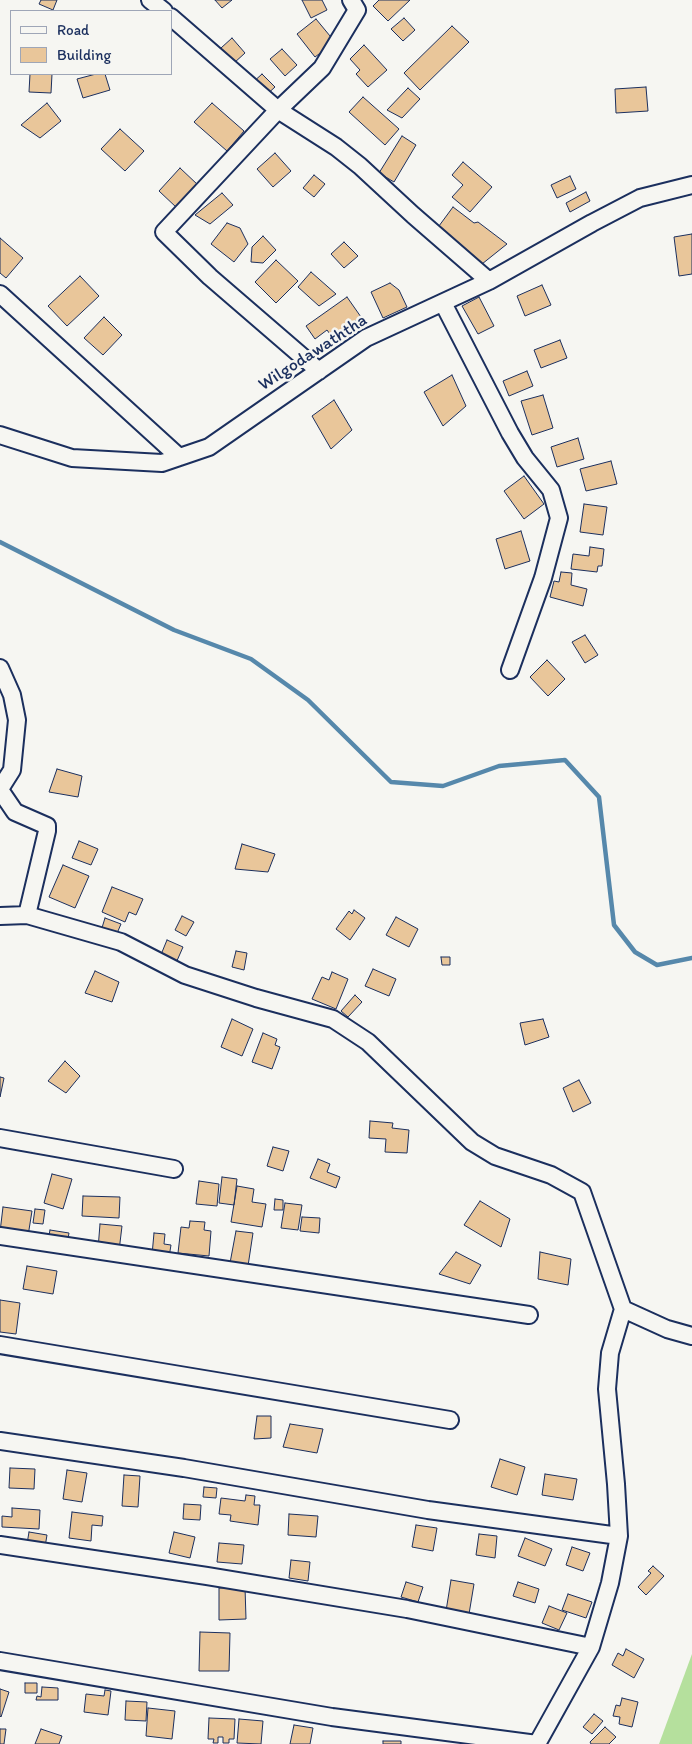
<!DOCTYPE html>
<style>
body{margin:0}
#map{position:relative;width:692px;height:1744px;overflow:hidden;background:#f6f6f2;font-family:Itim,sans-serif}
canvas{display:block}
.legend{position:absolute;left:10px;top:10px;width:162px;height:65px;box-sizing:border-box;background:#f6f6f2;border:1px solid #9ea6b7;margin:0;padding:6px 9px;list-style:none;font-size:15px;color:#1b2f5e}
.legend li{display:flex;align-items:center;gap:10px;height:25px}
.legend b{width:25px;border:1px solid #9ea6b7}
</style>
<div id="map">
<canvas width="692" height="1744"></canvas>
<ul class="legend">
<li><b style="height:6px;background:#f6f6f2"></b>Road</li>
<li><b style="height:14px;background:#e9c69a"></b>Building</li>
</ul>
</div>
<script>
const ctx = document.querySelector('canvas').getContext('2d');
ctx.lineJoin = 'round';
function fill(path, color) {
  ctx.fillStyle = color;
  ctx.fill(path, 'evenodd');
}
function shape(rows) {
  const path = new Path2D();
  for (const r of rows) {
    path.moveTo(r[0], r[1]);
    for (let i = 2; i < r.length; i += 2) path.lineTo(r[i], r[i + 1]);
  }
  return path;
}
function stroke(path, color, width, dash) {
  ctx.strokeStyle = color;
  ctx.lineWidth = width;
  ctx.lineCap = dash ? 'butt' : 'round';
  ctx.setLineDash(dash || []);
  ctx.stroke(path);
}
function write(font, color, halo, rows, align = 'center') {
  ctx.font = font + ' Itim,sans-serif';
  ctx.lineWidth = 5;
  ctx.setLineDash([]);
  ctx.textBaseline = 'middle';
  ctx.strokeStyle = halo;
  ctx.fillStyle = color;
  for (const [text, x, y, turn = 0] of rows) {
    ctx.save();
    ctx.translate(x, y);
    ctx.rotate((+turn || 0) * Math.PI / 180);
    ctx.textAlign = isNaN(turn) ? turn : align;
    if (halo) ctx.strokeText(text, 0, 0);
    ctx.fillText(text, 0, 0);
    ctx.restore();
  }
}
fill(shape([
 [692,1654,692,1744,659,1744]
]), '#b5e09d');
stroke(shape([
 [0,542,174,630,251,659,308,700,391,782,443,786,499,766,565,760,599,797,614,925,635,952,657,965,692,958]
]), '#5688ab', 4.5);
const building = shape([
 [41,0,57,0,53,10,39,4,41,0],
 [215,0,232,0,222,8,215,0],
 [302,0,322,0,327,10,311,18,302,0],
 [379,0,410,0,388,21,373,6,379,0],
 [404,18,415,30,403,41,391,29,404,18],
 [316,19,335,42,315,57,297,34,316,19],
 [452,26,469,42,420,90,404,73,452,26],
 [232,38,245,53,234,63,221,48,232,38],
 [364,45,387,70,368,87,356,74,360,70,350,59,364,45],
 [282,49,297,65,285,76,270,59,282,49],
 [30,74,52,74,51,93,29,92,30,74],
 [96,74,105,74,110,90,83,98,77,79,96,74],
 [262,74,275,87,264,97,251,84,262,74],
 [646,87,648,111,616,113,615,89,646,87],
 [408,88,420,99,402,118,387,110,408,88],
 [363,97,399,129,385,145,349,112,363,97],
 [47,103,61,121,40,138,21,125,47,103],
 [212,103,244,131,227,151,194,122,212,103],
 [120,129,144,151,125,171,101,149,120,129],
 [402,136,416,145,394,182,379,173,402,136],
 [275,153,291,171,273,187,257,169,275,153],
 [463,162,492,187,470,212,452,197,463,185,452,175,463,162],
 [180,168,198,185,177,208,159,191,180,168],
 [314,175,325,184,314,197,303,188,314,175],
 [570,176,576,189,557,198,551,185,570,176],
 [586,192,590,201,570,212,566,203,586,192],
 [222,193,233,205,210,224,195,215,222,193],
 [453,207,474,223,478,222,507,244,482,264,436,230,453,207],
 [227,223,240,228,248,244,234,262,211,244,227,223],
 [692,234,692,274,679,276,674,237,692,234],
 [263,236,276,250,263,263,251,262,252,247,263,236],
 [0,238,23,258,6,278,0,273,0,238],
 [344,242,358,256,344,268,331,254,344,242],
 [276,260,298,281,276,303,255,282,276,260],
 [311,272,336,294,319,306,298,287,311,272],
 [80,276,99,296,67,326,48,306,80,276],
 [390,283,399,290,407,307,383,318,371,292,390,283],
 [542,285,551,305,525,316,517,296,542,285],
 [347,297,361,317,332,337,327,330,315,339,306,326,347,297],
 [479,297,494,326,478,334,462,306,479,297],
 [104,317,122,335,103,355,84,338,104,317],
 [560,340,567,358,541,368,534,350,560,340],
 [527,371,533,386,509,396,503,381,527,371],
 [452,375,466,406,443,426,424,392,452,375],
 [543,395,553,428,532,435,521,401,543,395],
 [334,400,352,430,331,449,312,416,334,400],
 [578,438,584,459,557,467,551,447,578,438],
 [611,461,617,484,586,491,580,469,611,461],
 [524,476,544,504,524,519,504,491,524,476],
 [584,504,607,507,603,535,580,532,584,504],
 [521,531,530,561,505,569,496,539,521,531],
 [590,547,604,549,602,566,598,566,597,572,571,569,573,554,589,556,590,547],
 [561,572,572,573,571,585,587,589,583,606,550,597,554,581,559,582,561,572],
 [585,635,598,655,585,663,572,642,585,635],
 [547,660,565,679,548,696,530,677,547,660],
 [57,769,82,776,78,797,49,792,57,769],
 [79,841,98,849,91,865,72,858,79,841],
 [242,844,275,854,268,872,235,869,242,844],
 [63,865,89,876,75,908,49,897,63,865],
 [112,887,143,899,136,915,129,912,125,922,102,912,112,887],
 [354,910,365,918,350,940,336,929,349,911,352,914,354,910],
 [182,916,194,922,186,936,175,930,182,916],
 [396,917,418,929,409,947,386,935,396,917],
 [105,918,121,924,115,938,101,931,105,918],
 [167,940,183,947,176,963,160,957,167,940],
 [236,951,247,953,244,970,232,967,236,951],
 [441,957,450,957,450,965,442,965,441,957],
 [373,969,396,979,389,996,365,986,373,969],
 [95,971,119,982,112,1002,85,993,95,971],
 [332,972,348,979,336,1009,312,999,322,977,329,980,332,972],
 [355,995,362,1002,348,1017,341,1011,355,995],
 [232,1019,253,1029,242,1056,221,1047,232,1019],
 [543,1019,549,1037,525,1045,520,1023,543,1019],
 [263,1033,277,1039,275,1045,280,1047,272,1069,252,1062,263,1033],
 [65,1061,80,1076,66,1093,48,1081,65,1061],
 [0,1077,4,1078,0,1097,0,1077],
 [579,1080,591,1103,573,1112,563,1088,579,1080],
 [370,1121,393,1123,392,1128,409,1130,407,1153,385,1152,386,1139,369,1138,370,1121],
 [273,1147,289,1151,283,1171,267,1166,273,1147],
 [318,1159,330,1164,327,1172,340,1177,336,1188,310,1178,318,1159],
 [52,1174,72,1179,63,1209,44,1203,52,1174],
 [222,1177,237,1179,234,1205,219,1203,222,1177],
 [199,1181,219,1184,217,1206,196,1204,199,1181],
 [237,1186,254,1189,252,1202,266,1204,262,1227,231,1222,237,1186],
 [83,1196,120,1197,119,1218,82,1216,83,1196],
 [275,1199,283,1200,283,1210,274,1210,275,1199],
 [480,1201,510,1219,501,1247,464,1225,480,1201],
 [285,1203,302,1205,298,1230,281,1228,285,1203],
 [3,1207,32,1211,28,1236,0,1232,3,1207],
 [35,1209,45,1210,43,1224,33,1223,35,1209],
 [302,1217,320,1218,319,1233,300,1231,302,1217],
 [190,1221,205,1222,204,1230,211,1231,209,1256,178,1253,181,1227,189,1228,190,1221],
 [100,1224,122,1226,119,1251,98,1249,100,1224],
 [50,1230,69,1233,67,1244,48,1241,50,1230],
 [236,1231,253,1233,248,1266,230,1263,236,1231],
 [154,1233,165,1234,164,1244,171,1245,169,1257,152,1255,154,1233],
 [456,1252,481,1265,470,1284,439,1274,456,1252],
 [540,1252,571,1259,568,1285,538,1279,540,1252],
 [27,1266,57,1271,53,1294,23,1289,27,1266],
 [0,1300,20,1303,16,1334,0,1332,0,1300],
 [257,1416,271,1416,271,1438,254,1439,257,1416],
 [290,1424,323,1429,317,1453,283,1447,290,1424],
 [500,1459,525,1467,517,1495,491,1487,500,1459],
 [10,1468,35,1469,34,1489,9,1488,10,1468],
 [67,1470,87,1473,82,1502,63,1499,67,1470],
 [545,1474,577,1479,573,1500,542,1495,545,1474],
 [124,1475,140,1476,138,1507,122,1506,124,1475],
 [204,1487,217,1488,216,1498,203,1497,204,1487],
 [246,1495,255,1496,254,1505,260,1505,258,1525,230,1521,231,1515,219,1514,221,1498,245,1501,246,1495],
 [184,1504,201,1505,200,1520,183,1519,184,1504],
 [12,1508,40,1510,39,1529,2,1527,2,1516,12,1517,12,1508],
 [72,1512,103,1516,102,1526,92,1525,91,1541,69,1538,72,1512],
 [289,1514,318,1516,316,1537,288,1535,289,1514],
 [416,1525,437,1528,433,1551,412,1547,416,1525],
 [29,1532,47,1535,45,1547,27,1544,29,1532],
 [174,1532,195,1537,190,1558,169,1553,174,1532],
 [479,1534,497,1536,495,1558,476,1555,479,1534],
 [525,1538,552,1549,545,1566,518,1556,525,1538],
 [219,1543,244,1545,242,1564,217,1562,219,1543],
 [572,1547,590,1553,583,1571,566,1565,572,1547],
 [291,1560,310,1562,308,1581,289,1578,291,1560],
 [653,1566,664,1576,646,1595,638,1587,651,1573,648,1571,653,1566],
 [451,1580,474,1584,469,1614,446,1611,451,1580],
 [406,1582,423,1587,418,1602,401,1597,406,1582],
 [518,1582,539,1589,535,1603,513,1596,518,1582],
 [245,1587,246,1619,219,1620,219,1588,245,1587],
 [568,1594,592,1602,586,1618,562,1610,568,1594],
 [549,1606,567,1613,559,1630,542,1623,549,1606],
 [200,1632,230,1633,229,1671,199,1671,200,1632],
 [626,1649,644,1659,634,1678,612,1665,618,1653,623,1656,626,1649],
 [25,1683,37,1683,37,1693,25,1693,25,1683],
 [42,1687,58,1688,58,1700,36,1700,37,1696,41,1697,42,1687],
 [0,1689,9,1692,1,1717,0,1716,0,1689],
 [105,1690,111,1691,108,1715,84,1712,86,1694,104,1696,105,1690],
 [622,1698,638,1702,632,1727,619,1724,620,1717,613,1716,616,1705,620,1706,622,1698],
 [126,1701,147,1702,146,1721,125,1720,126,1701],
 [148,1708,175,1711,172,1739,146,1736,148,1708],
 [594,1714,603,1721,592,1734,583,1727,594,1714],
 [209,1718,235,1719,234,1739,229,1739,229,1743,223,1743,223,1737,218,1737,218,1743,213,1743,214,1739,208,1739,209,1718],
 [239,1719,263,1721,261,1744,237,1743,239,1719],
 [294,1725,313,1728,310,1744,290,1744,294,1725],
 [605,1727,616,1737,609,1744,591,1744,590,1742,605,1727],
 [0,1729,6,1729,4,1744,0,1744,0,1729],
 [41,1729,62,1736,59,1744,35,1744,41,1729],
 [383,1741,401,1741,401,1744,383,1744,383,1741]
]);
fill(building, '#e9c69a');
stroke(building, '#1b2f5e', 1);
const minor = shape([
 [150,0,164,11],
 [171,17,278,110,336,147,360,166,413,215,489,281],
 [0,294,179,457],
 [443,303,510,433,525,458,551,490,559,518,543,578,510,670],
 [319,371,210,277,164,232,278,110,322,68,357,10,351,0],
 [0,435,72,458,162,463,209,447,366,338,489,281,592,223,640,198,692,185],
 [0,668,12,695,17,720,12,770,0,789],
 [0,790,15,812,47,826,47,831,27,915],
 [0,916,27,915,121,942,185,975,256,998,333,1019,368,1042,472,1142,495,1156,551,1175,582,1192,623,1309,610,1353,607,1389,616,1484,619,1536,610,1583,591,1647,537,1744],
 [0,1138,174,1169],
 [0,1236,529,1315],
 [623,1309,667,1329,692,1336],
 [0,1345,450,1420],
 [0,1441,184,1468,428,1510,619,1536],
 [0,1545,207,1576,407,1609,591,1647],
 [0,1661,332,1717,537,1744]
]);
stroke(minor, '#1b2f5e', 20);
stroke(minor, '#f6f6f2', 16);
write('18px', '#1b2f5e', '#f6f6f2', [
 ["Wilgodawaththa",313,353,-33]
]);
</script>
